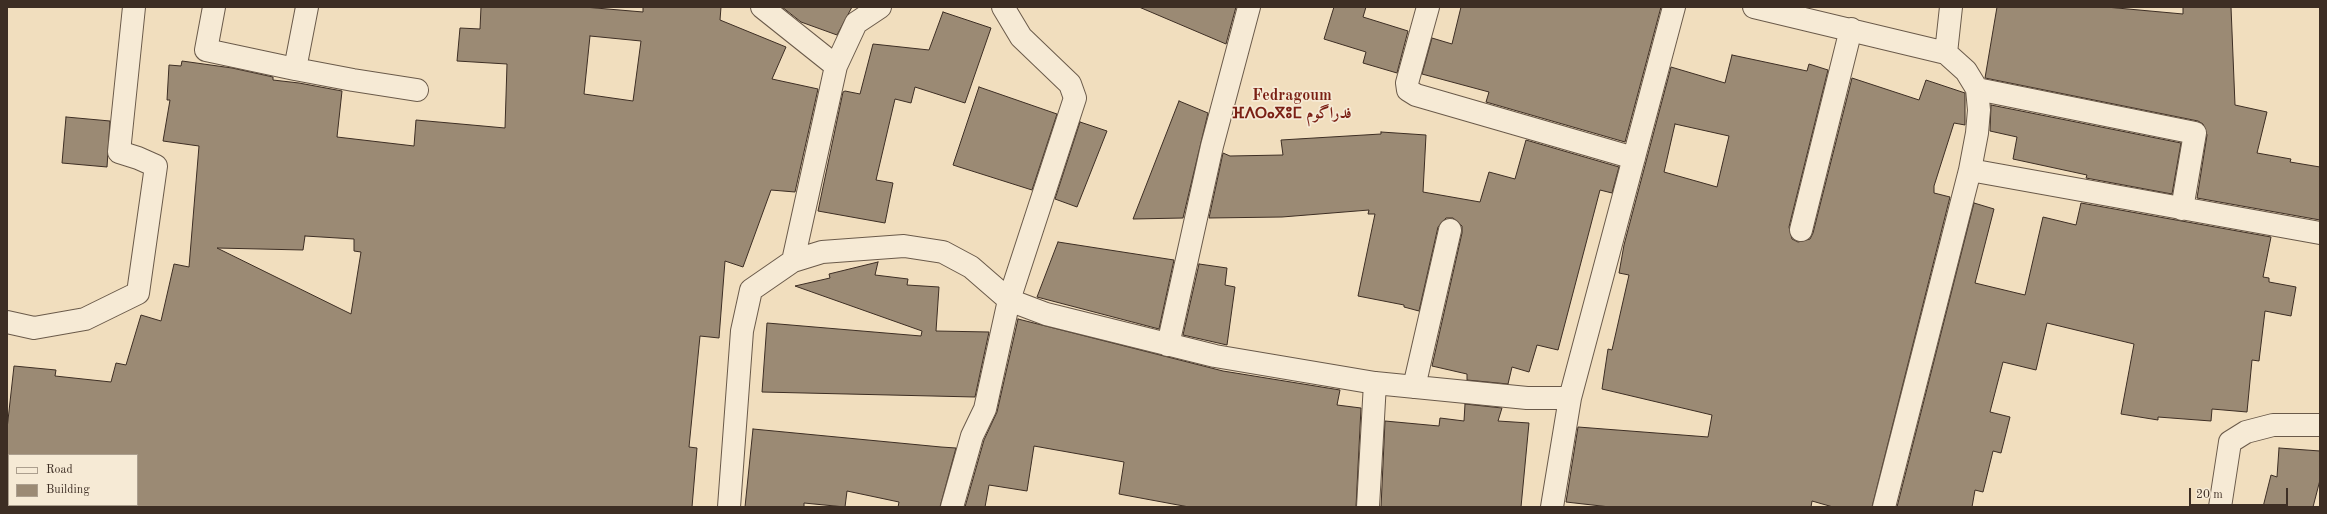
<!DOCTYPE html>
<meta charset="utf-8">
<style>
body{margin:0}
#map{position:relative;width:2327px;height:514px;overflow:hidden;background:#f1debe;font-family:"Old Standard TT",serif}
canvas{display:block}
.frame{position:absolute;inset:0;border:8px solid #3d2e24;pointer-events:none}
.legend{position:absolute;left:8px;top:454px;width:130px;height:52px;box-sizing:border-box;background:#f6ead5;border:1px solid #ac9f8e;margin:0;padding:5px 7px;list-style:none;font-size:12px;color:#3d2e24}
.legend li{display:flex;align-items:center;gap:8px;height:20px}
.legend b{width:20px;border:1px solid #ac9f8e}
.scale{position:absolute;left:2189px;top:488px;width:99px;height:18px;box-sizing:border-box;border:2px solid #3d2e24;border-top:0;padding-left:5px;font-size:12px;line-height:14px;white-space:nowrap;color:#3d2e24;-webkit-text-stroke:3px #f6ead5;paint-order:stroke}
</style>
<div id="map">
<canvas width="2327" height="514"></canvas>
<div class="frame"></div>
<ul class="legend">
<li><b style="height:5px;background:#f6ead5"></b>Road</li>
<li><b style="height:11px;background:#9b8a74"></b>Building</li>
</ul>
<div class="scale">20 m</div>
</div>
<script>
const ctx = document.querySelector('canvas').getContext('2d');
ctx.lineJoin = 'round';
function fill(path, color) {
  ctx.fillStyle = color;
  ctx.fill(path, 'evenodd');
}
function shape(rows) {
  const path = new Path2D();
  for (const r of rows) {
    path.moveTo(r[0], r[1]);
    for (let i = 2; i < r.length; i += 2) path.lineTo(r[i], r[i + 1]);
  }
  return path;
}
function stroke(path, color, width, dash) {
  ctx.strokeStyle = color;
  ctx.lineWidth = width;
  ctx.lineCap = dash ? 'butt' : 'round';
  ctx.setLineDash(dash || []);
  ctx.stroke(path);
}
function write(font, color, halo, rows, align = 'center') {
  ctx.font = font + ' "Old Standard TT",Amiri,"Noto Sans Tifinagh",serif';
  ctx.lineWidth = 3.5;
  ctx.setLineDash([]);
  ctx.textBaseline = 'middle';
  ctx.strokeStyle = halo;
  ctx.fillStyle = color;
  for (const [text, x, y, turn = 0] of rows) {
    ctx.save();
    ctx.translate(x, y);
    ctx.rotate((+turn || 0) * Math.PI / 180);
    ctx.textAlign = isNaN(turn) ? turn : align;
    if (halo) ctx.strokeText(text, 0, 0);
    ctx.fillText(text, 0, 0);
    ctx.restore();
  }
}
const building = shape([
 [481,7,584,7,643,12,643,7,721,7,720,20,786,47,772,79,818,89,795,192,771,190,743,267,725,261,719,338,700,336,689,447,697,448,692,507,137,507,137,455,7,455,7,429,14,366,56,370,55,376,111,382,116,363,126,365,141,315,161,321,174,264,189,267,199,146,163,141,170,100,167,100,169,65,181,66,182,61,232,68,273,77,273,80,299,83,342,91,337,137,414,146,416,120,505,128,507,64,457,61,460,28,480,29,481,7],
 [590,36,641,41,633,101,584,94,590,36],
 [305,236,354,239,354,251,361,252,351,314,217,248,303,250,305,236],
 [782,7,852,7,837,35,801,22,782,7],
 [1139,7,1236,7,1226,44,1139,7],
 [1334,7,1366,7,1363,17,1408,31,1397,73,1363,63,1366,52,1324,39,1334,7],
 [1461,7,1661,7,1625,142,1486,102,1489,92,1422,74,1432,38,1452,44,1461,7],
 [1997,7,2106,7,2183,14,2183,7,2231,7,2235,105,2267,112,2257,153,2291,159,2290,162,2320,167,2320,220,2197,198,2207,135,2203,124,2198,121,1985,78,1997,7],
 [943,12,991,28,965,103,915,87,911,103,895,99,876,180,893,183,885,223,818,211,843,92,845,91,860,94,873,44,929,50,943,12],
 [1732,55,1807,71,1809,64,1828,70,1789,227,1792,239,1798,242,1810,239,1813,233,1852,78,1919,100,1926,80,1965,93,1965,125,1954,123,1934,186,1934,193,1950,197,1872,507,1833,507,1812,501,1811,507,1610,507,1566,502,1578,427,1708,437,1712,415,1602,389,1608,349,1612,350,1629,275,1619,273,1624,245,1671,67,1725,83,1732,55],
 [1675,124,1729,136,1717,187,1664,172,1675,124],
 [979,87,1057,114,1032,190,953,165,979,87],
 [1179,101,1208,113,1183,218,1133,219,1179,101],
 [1991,105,2181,143,2172,194,2086,178,2087,175,2013,159,2017,137,1990,131,1991,105],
 [66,117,110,121,107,167,62,163,66,117],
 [1080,122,1107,131,1077,207,1055,199,1080,122],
 [1381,132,1426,135,1423,192,1480,202,1489,172,1515,179,1526,140,1619,167,1612,193,1600,190,1558,350,1537,345,1529,372,1512,367,1508,384,1467,380,1467,374,1432,366,1462,233,1462,226,1453,218,1446,218,1438,227,1419,311,1404,307,1404,305,1358,296,1375,214,1368,214,1369,210,1282,217,1209,218,1223,153,1230,156,1283,155,1281,140,1381,134,1381,132],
 [1974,203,1994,209,1975,283,2025,295,2043,217,2076,225,2081,203,2271,237,2263,277,2269,278,2269,282,2296,287,2291,316,2265,311,2259,361,2252,360,2247,412,2212,409,2211,421,2158,417,2158,420,2121,414,2134,344,2047,323,2036,370,2003,362,1990,412,2010,417,2001,453,1993,451,1983,492,1975,490,1972,507,1897,507,1974,203],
 [1058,242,1174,260,1159,329,1037,297,1058,242],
 [878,262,875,275,908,279,907,285,939,287,936,331,989,332,975,397,762,392,767,323,921,336,922,331,795,286,830,278,829,274,878,262],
 [1199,264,1227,268,1225,285,1235,287,1227,345,1183,335,1199,264],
 [1018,319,1223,371,1340,390,1337,405,1361,408,1356,507,1189,507,1119,494,1124,462,1034,446,1027,491,989,485,985,507,965,507,984,440,997,412,1018,319],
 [1465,404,1502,408,1498,421,1529,423,1521,507,1381,507,1385,421,1439,426,1440,418,1464,421,1465,404],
 [753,429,941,447,956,448,940,507,898,507,899,502,847,491,845,507,804,503,804,507,745,507,753,429],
 [2279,448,2320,451,2320,480,2313,507,2263,507,2271,475,2277,477,2279,448]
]);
fill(building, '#9b8a74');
stroke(building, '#3d2e24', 1);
const minor = shape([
 [214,7,206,50,295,69,307,7],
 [762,7,836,66,793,261],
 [1428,7,1407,83,1408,90,1416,95,1634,158],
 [1754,7,1946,53],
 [836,66,856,23,880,7],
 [295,69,353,80,417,90],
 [1977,89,2195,133,2182,209],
 [1970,170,2320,233],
 [1801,230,1851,29],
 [7,322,34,328,85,319,138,293,156,166,138,158,119,152,134,7],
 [1168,345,1212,146,1249,7],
 [1414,387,1450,230],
 [729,507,742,331,751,290,793,261,822,252,904,246,943,252,971,267,1009,300,1046,314,1215,356,1375,383,1527,398,1570,398],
 [952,507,972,436,985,409,1009,300,1075,98,1070,84,1021,37,1003,7],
 [1368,507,1375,383],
 [1552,507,1570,398,1674,7],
 [1884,507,1970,170,1977,133,1979,110,1977,89,1966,71,1946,53,1951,7],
 [2220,507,2230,442,2246,432,2273,425,2320,425]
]);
stroke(minor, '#6a5a4a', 24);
stroke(minor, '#f6ead5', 22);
write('bold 16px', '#7a1f14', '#f6ead5', [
 ["Fedragoum",1292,96],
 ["ⴼⴷⵔⴰⴳⵓⵎ فدراگوم",1292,114]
]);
</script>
